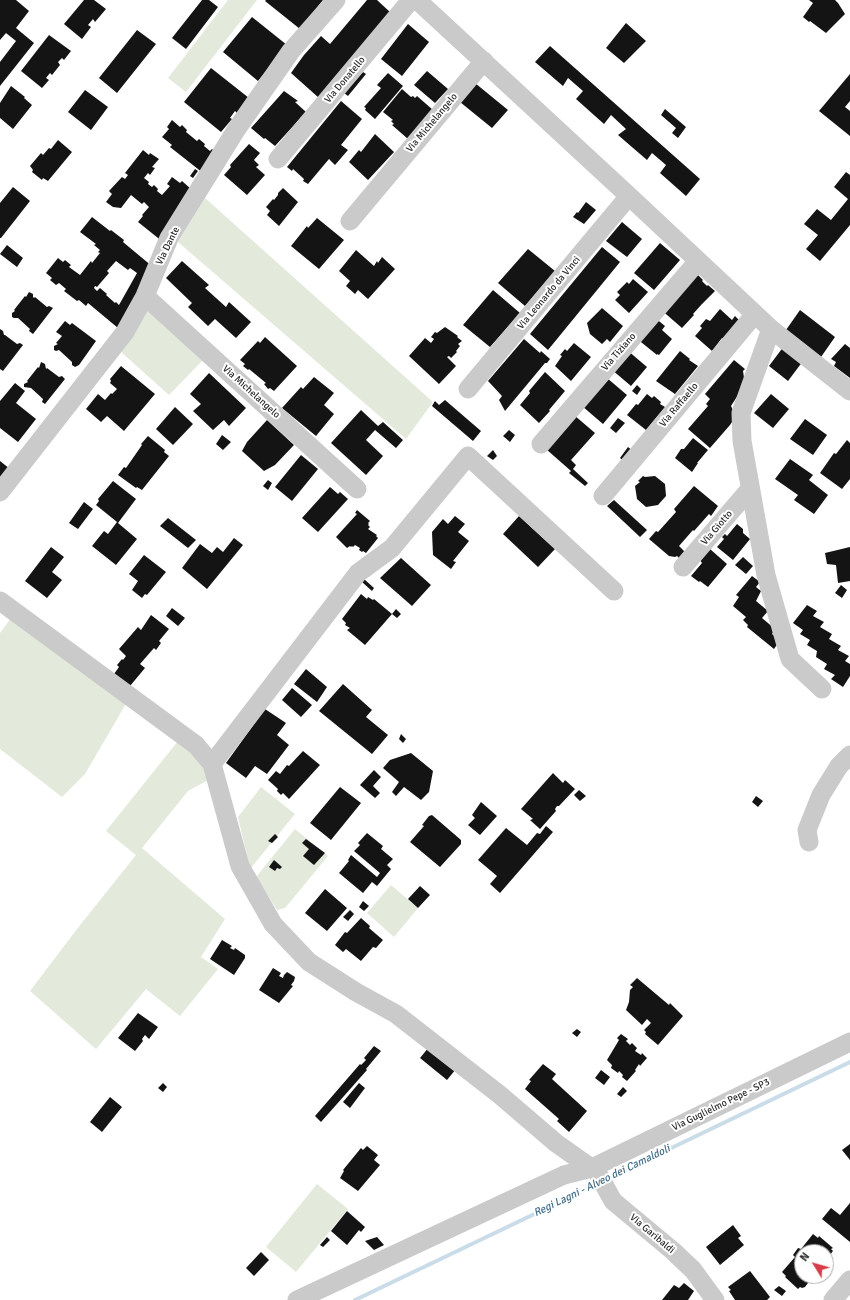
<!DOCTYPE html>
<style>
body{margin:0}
#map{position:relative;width:850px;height:1300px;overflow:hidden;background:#fff;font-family:Signika,sans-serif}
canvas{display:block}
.north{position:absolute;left:794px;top:1244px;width:40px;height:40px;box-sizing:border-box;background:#fff;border:1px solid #ababab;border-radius:50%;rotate:307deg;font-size:11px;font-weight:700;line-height:16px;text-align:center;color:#2d2d2d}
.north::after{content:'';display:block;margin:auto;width:14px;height:18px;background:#d53d49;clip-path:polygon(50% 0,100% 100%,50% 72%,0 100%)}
</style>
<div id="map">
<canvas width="850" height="1300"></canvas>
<div class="north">N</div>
</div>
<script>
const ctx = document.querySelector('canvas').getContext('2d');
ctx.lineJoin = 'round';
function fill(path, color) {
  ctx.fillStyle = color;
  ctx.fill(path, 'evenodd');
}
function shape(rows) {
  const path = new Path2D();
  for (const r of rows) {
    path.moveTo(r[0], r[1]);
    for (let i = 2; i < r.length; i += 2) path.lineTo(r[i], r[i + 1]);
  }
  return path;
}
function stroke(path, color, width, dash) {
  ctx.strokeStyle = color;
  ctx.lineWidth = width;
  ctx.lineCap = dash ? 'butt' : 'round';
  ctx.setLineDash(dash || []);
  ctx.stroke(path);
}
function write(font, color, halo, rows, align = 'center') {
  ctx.font = font + ' Signika,sans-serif';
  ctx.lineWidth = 4;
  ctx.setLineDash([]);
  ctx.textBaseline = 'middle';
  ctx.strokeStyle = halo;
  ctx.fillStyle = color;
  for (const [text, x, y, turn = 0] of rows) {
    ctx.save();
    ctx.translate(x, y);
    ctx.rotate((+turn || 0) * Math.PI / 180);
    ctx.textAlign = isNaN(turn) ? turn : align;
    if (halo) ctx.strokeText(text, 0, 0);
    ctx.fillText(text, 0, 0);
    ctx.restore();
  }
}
fill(shape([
 [228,0,257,0,186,92,168,78],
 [205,198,433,402,406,439,178,242],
 [146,306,204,359,169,395,120,351],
 [11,618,127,702,85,774,62,797,0,749,0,633],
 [178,741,203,763,210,779,188,791,142,848,225,919,201,957,218,969,180,1016,146,989,96,1049,30,991,77,929,136,855,106,831],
 [261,787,295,814,250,869,238,817],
 [295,829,328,856,285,908,277,910,256,877],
 [391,885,418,908,394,937,367,913],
 [317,1184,348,1209,296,1272,266,1247]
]), '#e3e9db');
stroke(shape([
 [607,1179,850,1062],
 [355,1300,597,1184]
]), '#c9dce8', 4);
fill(shape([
 [0,0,16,0,29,11,16,28,34,43,0,86,0,62,16,41,6,33,0,40],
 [84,0,94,0,106,9,95,22,93,19,88,25,91,27,82,39,64,24],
 [202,0,209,0,218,7,186,49,172,38],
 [266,0,323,0,300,29,265,1],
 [367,0,377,0,391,13,319,98,291,73,304,55,321,36,330,44],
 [809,0,835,0,838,3,845,14,826,33,810,21,809,22,803,17,813,3],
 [252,17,287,45,258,81,223,52],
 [626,23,646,41,624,63,606,48],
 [408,24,429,42,402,76,381,59],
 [137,30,156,44,117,93,99,78],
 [49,35,71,51,64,60,62,58,58,62,60,65,52,75,50,73,46,78,49,80,42,88,21,71],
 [550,46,700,179,686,196,660,173,666,165,652,153,647,160,618,135,626,129,611,115,604,124,576,99,583,91,568,78,563,86,535,62],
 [211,68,249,98,237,113,235,111,230,118,232,119,221,132,184,102],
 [427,71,448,89,435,103,414,85],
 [363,72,366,74,348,96,344,93],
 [388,73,403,86,375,119,365,110,366,108,364,107,381,88,377,85],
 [850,74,850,101,845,107,850,111,850,136,819,111],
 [475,83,508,110,492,128,460,102],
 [11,86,25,97,24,98,32,105,13,129,0,118,0,103],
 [402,89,411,97,413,96,415,98,417,96,433,110,408,139,392,125,394,124,391,121,393,120,383,112],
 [85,90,108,107,91,130,68,112],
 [284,91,298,101,295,102,306,112,275,146,265,138,264,139,251,128],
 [341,101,362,119,341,145,348,150,335,165,329,159,308,184,303,181,304,179,293,169,292,171,287,167],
 [665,109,686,127,678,138,672,133,676,128,661,115],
 [172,120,180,127,182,125,187,130,186,132,197,141,199,139,205,144,204,146,210,151,212,149,216,152,203,173,170,147,172,145,162,137,169,129,167,127],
 [375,134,394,152,368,180,349,162,359,150,361,152],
 [58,140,72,152,48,181,43,178,42,180,32,172,33,170,30,166,41,153,43,155,49,148,51,149],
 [249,144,260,153,254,160,259,165,256,167,265,175,247,195,224,175,231,167,230,165],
 [143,150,149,155,150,153,159,159,152,167,155,168,150,175,148,173,144,178,149,182,148,184,152,187,154,185,158,189,157,191,162,195,170,186,167,184,172,177,180,183,182,181,191,189,163,242,138,222,143,216,142,215,149,207,144,202,142,204,131,195,121,208,113,207,106,202,112,194,109,191,122,177,125,179,128,175,125,173],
 [195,169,198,171,193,178,190,176],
 [846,172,850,175,850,225,820,261,806,249,818,235,804,224,817,209,831,220,848,199,834,187],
 [13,187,30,201,1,238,0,238,0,203],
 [283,188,298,202,279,226,267,215,270,211,266,207,273,199,274,200,278,195,278,193],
 [586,202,596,210,584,224,573,217,577,212,578,213],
 [92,217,110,231,111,230,124,240,123,242,153,267,118,328,88,303,86,306,79,300,77,301,64,291,66,289,59,283,56,285,50,280,52,278,46,273,58,258,63,262,65,260,71,265,69,267,80,275,91,261,92,263,100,253,98,252,100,250,94,245,96,244,80,232],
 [116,261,128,270,130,268,137,273,119,305,116,302,115,303,106,295,107,294,100,288,97,291,94,288,95,286,97,287,109,273,107,271],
 [317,218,344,240,319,269,291,246,307,226,308,228],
 [622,222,642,239,627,257,606,241],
 [660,243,680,260,654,290,634,273],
 [7,245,23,258,17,267,0,254],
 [602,247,620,262,548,350,530,334],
 [528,249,555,271,525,306,498,283],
 [356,250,374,266,377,261,378,263,382,257,395,269,368,299,358,290,355,294,346,286,350,281,339,271],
 [182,261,209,285,205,288,226,307,229,302,251,322,236,338,215,319,208,326,188,307,192,303,166,278],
 [697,274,703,280,702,281,707,286,708,285,715,291,702,304,693,314,694,315,682,328,659,308],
 [633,279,648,292,629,313,615,300,620,295,617,292,627,282,629,284],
 [493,290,520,313,490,347,463,325],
 [29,292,33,294,33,297,34,298,35,297,47,307,49,306,53,308,33,334,29,331,30,329,18,318,14,318,12,317,12,313,15,311,14,310,25,296,26,297],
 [602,308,623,326,610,342,607,339,602,344,590,334,587,323],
 [720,309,732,320,735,316,742,323,727,342,722,338,712,351,695,336,702,328,700,326,706,319,710,321],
 [800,310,835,337,821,357,786,330],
 [654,317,665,326,662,330,672,339,659,355,657,354,657,355,636,338],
 [65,321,70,325,72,323,96,341,79,365,75,367,72,365,72,362,59,350,56,351,54,350,54,346,58,344,56,343,62,336,56,332],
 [445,327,458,336,457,337,462,341,458,344,460,346,456,351,457,352,451,358,449,356,447,357,456,366,439,384,409,356,425,338,431,343,434,339,431,337,435,332,437,333],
 [0,329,3,331,4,335,5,335,17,344,20,343,23,345,3,371,0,369],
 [265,337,297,366,274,391,270,388,268,389,264,384,266,383,249,369,248,370,243,366,245,364,240,360,258,341,260,343],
 [524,339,540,353,541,351,550,359,547,363,545,363,505,411,499,400,502,396,488,381],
 [574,343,591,357,571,381,555,366,562,356,560,355,565,349,567,351],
 [845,344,850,348,850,378,834,366,836,362,831,359],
 [784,346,803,361,788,381,769,366],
 [627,350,647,367,631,386,611,369],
 [680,351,690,359,689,360,698,366,675,394,656,381],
 [734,360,745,369,743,371,745,384,731,406,736,416,730,425,710,448,688,429,708,406,706,404,710,399,705,394],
 [41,362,45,364,46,369,47,368,59,377,62,376,65,379,45,404,42,402,43,399,31,388,24,387,24,384,28,382,27,381,38,367,39,368],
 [121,366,155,394,124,431,107,416,101,422,86,409,98,394,105,400,111,393,112,394,117,389,110,383,111,381,110,379],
 [545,372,565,391,549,410,550,411,539,423,520,405,530,393,529,391],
 [209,373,246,408,229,426,224,420,213,430,193,411,201,404,190,394],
 [314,377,334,393,324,405,334,414,316,436,282,408,301,387,303,389],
 [607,378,627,395,603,424,582,406],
 [15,383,25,391,16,403,36,419,18,442,0,428,0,401],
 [637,385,641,389,637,395,632,391],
 [647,394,652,398,654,396,661,402,660,404,665,407,646,430,627,415,636,404,638,405],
 [771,394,789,409,773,428,754,413],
 [445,400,481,431,473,441,432,406,435,401,439,405],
 [175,407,193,424,173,445,156,429],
 [361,410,378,426,383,422,403,440,396,448,375,430,366,440,383,456,366,475,331,443],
 [574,415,595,433,571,460,576,465,573,469,588,483,585,486,569,473,571,471,546,449],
 [618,418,625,423,616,433,610,428],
 [805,419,827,435,813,455,790,439],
 [267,420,294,445,275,465,264,471,242,451,247,442],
 [509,430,515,435,510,442,503,436],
 [222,435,231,442,223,450,216,444],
 [148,436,165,450,164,452,169,456,142,490,137,487,136,488,118,475,124,467,126,468,142,445,141,444],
 [693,438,708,450,697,463,698,463,692,472,675,458,681,449,684,449],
 [847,440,850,443,850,479,842,489,820,473,834,453,836,454],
 [628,447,634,452,626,463,620,458],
 [493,450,497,456,493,460,487,456],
 [301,455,318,469,292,501,275,487],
 [790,459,813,475,809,480,828,495,814,514,794,500,798,495,775,479],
 [0,461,10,469,0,482],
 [643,476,645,477,655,476,665,484,666,496,658,505,646,507,637,499,635,486,640,482,638,481],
 [268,480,272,483,268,490,263,486],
 [113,481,136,499,118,523,137,539,116,565,92,546,104,531,108,534,117,522,96,505,99,501,98,499],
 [694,486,718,506,711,516,709,514,694,531,693,530,679,546,687,554,682,561,677,556,675,557,669,556,649,539,656,531,658,532,676,512,674,509],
 [330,487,338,494,340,492,348,499,318,532,302,518],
 [614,500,647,530,640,537,607,506],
 [84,502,93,509,78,529,69,523],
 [357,510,370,521,368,523,369,524,368,525,370,527,368,529,377,535,376,536,378,538,366,553,363,551,362,552,359,550,360,548,355,545,353,547,352,546,351,547,350,546,347,548,336,537,357,514,355,513],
 [455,516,465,524,458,532,469,541,453,561,456,562,451,569,433,555,432,532,443,519,448,524],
 [519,516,555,549,538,567,503,534],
 [168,518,196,540,188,548,160,526],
 [737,524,743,529,743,533,750,539,733,560,717,547,724,539,722,537,725,534,727,536],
 [234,538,243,545,207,589,182,568,200,544,212,553,217,547,223,552],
 [51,547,64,557,52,572,62,580,47,598,25,581],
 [850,547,850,581,838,583,836,565,827,564,825,553],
 [710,549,727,564,708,587,700,581,699,582,691,576,702,563,700,560],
 [144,555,166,572,147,595,145,594,142,598,132,590,138,581,129,574],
 [743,557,753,566,746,574,735,565],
 [401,558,431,585,412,606,380,578],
 [752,576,760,582,756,587,761,591,756,601,768,611,762,618,775,629,772,634,780,640,774,649,747,627,748,625,743,620,746,617,733,606,739,597,736,595],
 [364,579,374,588,372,591,362,582],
 [841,585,847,590,842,598,835,593],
 [361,594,367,599,368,597,373,600,374,599,392,614,396,609,401,614,397,618,392,614,365,645,347,630,350,628,345,625,346,623,342,619],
 [807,605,817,611,813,616,824,622,820,627,832,634,829,639,841,646,838,650,849,656,845,661,850,664,850,676,843,687,831,679,835,675,824,669,827,664,816,657,817,651,807,645,810,640,800,634,803,630,793,623],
 [172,608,185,618,178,626,166,616],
 [151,615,169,629,159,641,161,643,156,650,154,648,140,664,145,668,130,686,114,674,119,667,117,665,122,659,123,660,126,656,119,649,138,627,141,630],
 [306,669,327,687,317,702,294,684],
 [343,684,372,710,366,717,388,735,372,754,319,711],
 [292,688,312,705,301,717,282,700],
 [265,709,286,723,277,735,289,745,267,774,255,766,246,778,226,763],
 [401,734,406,739,403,743,399,739],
 [303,751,320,765,289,799,283,793,281,795,277,791,278,789,268,780,276,771,280,774,287,765,289,766],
 [411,753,433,771,429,792,421,800,404,787,396,796,392,792,399,782,383,768,390,760],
 [374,770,381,777,373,786,380,793,375,798,360,785],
 [553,773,563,783,565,780,575,789,559,806,557,806,555,809,556,811,540,829,530,820,533,819,521,809],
 [340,787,361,803,331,840,310,823],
 [579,790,586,796,580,801,574,795],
 [756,796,763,801,758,807,752,802],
 [481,802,497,816,480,835,468,825,475,818,472,815],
 [432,815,461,840,461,844,440,867,410,842,424,826,422,825,429,816],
 [546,826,553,832,500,893,490,884,497,876,478,860,506,828,527,845,537,833,540,834],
 [367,833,383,846,381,849,393,859,387,865,391,869,377,886,372,882,363,893,339,873,349,861,348,860,351,855,377,877,380,873,354,851,360,845,358,843],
 [275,834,278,837,272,843,268,841],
 [306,839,325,853,314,865,303,856,309,849,302,843],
 [274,860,282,867,280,869,277,868,275,871,269,867],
 [420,886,430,895,418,908,408,899],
 [325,889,347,908,327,931,305,913],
 [363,901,369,906,364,911,359,907],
 [350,910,354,914,348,921,343,917],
 [361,918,370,926,369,928,383,940,376,948,373,947,361,961,346,949,343,952,335,945,345,932,347,933],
 [222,940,232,946,230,948,234,950,235,948,245,955,245,958,234,975,210,959],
 [273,968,281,973,279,976,283,978,284,975,287,972,295,977,294,981,291,985,293,986,279,1003,259,990],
 [637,978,669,1005,670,1003,683,1016,658,1045,645,1034,646,1032,644,1030,651,1023,647,1019,642,1025,626,1010,629,1002,630,990,633,987,630,985],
 [138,1013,158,1027,149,1039,145,1035,142,1039,143,1041,135,1051,118,1038],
 [577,1029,581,1032,577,1037,572,1033],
 [621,1034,628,1039,626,1041,630,1045,632,1043,637,1048,635,1051,641,1055,642,1053,647,1058,640,1066,639,1064,635,1070,636,1071,627,1081,622,1077,623,1075,619,1071,618,1073,611,1068,612,1065,607,1060,619,1040,617,1038],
 [374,1046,381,1051,366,1069,367,1070,321,1122,315,1116,360,1064,361,1065,366,1060,364,1058],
 [429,1047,456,1069,447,1080,420,1058],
 [543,1064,556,1074,552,1079,587,1111,569,1132,557,1121,559,1119,525,1089,531,1081,529,1080],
 [601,1070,610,1077,604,1085,595,1078],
 [163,1083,167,1087,163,1092,158,1088],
 [359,1083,365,1088,350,1108,343,1102],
 [623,1087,627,1091,621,1097,617,1094],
 [110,1097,122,1107,102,1132,90,1122],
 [850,1144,850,1160,842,1150],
 [367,1146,378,1155,374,1160,380,1165,358,1191,340,1178,344,1171,343,1170,361,1148,363,1150],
 [850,1203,850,1242,822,1219,831,1208,840,1215],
 [347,1211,365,1227,361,1232,359,1230,347,1245,331,1231],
 [733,1225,741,1236,738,1238,744,1245,720,1265,706,1247],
 [813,1234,818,1238,819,1236,833,1248,831,1249,833,1251,826,1260,826,1252,802,1252,802,1276,813,1276,805,1287,802,1288,800,1287,798,1289,785,1277,786,1276,782,1272,795,1257,793,1255,798,1248,801,1249],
 [327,1237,330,1240,323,1247,320,1245],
 [377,1237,384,1245,374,1250,365,1241],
 [261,1252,269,1260,254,1276,246,1268],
 [750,1271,770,1297,767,1300,735,1300,729,1291,731,1290,728,1287],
 [684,1283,694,1291,688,1300,662,1300,674,1285,679,1288],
 [779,1286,786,1291,782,1296,774,1290]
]), '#141414');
stroke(shape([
 [417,0,629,196,771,329,850,391],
 [278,159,411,0],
 [350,221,484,61],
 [145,296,357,489],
 [771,329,741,413,742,441,766,575,790,659,822,689],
 [468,389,629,196],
 [541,444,698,261],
 [0,492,125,332,145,296,169,238,236,130,291,51,336,0],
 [603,496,755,314],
 [683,567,750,489],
 [0,601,196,745,212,764,240,866,273,924,309,962,356,992,396,1014,500,1095,556,1143,597,1172,613,1201,673,1251,693,1270,715,1300],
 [212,764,358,573,392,548,468,456,614,591],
 [809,842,807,830,821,795,839,766,850,755],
 [297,1300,564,1175,592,1168,850,1042],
 [833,1300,850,1280]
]), '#cacaca', 19);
write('10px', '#2d2d2d', '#fff', [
 ["Via Donatello",345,80,-50],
 ["Via Michelangelo",432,123,-50],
 ["Via Dante",168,246,-64],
 ["Via Leonardo da Vinci",549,293,-50],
 ["Via Tiziano",619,352,-49],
 ["Via Michelangelo",251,392,42],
 ["Via Raffaello",679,405,-50],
 ["Via Giotto",717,528,-49],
 ["Via Guglielmo Pepe - SP3",721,1105,-26],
 ["Via Garibaldi",652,1234,40]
]);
write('italic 11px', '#426d87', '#fff', [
 ["Regi Lagni - Alveo dei Camaldoli",602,1181,-26]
]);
</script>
